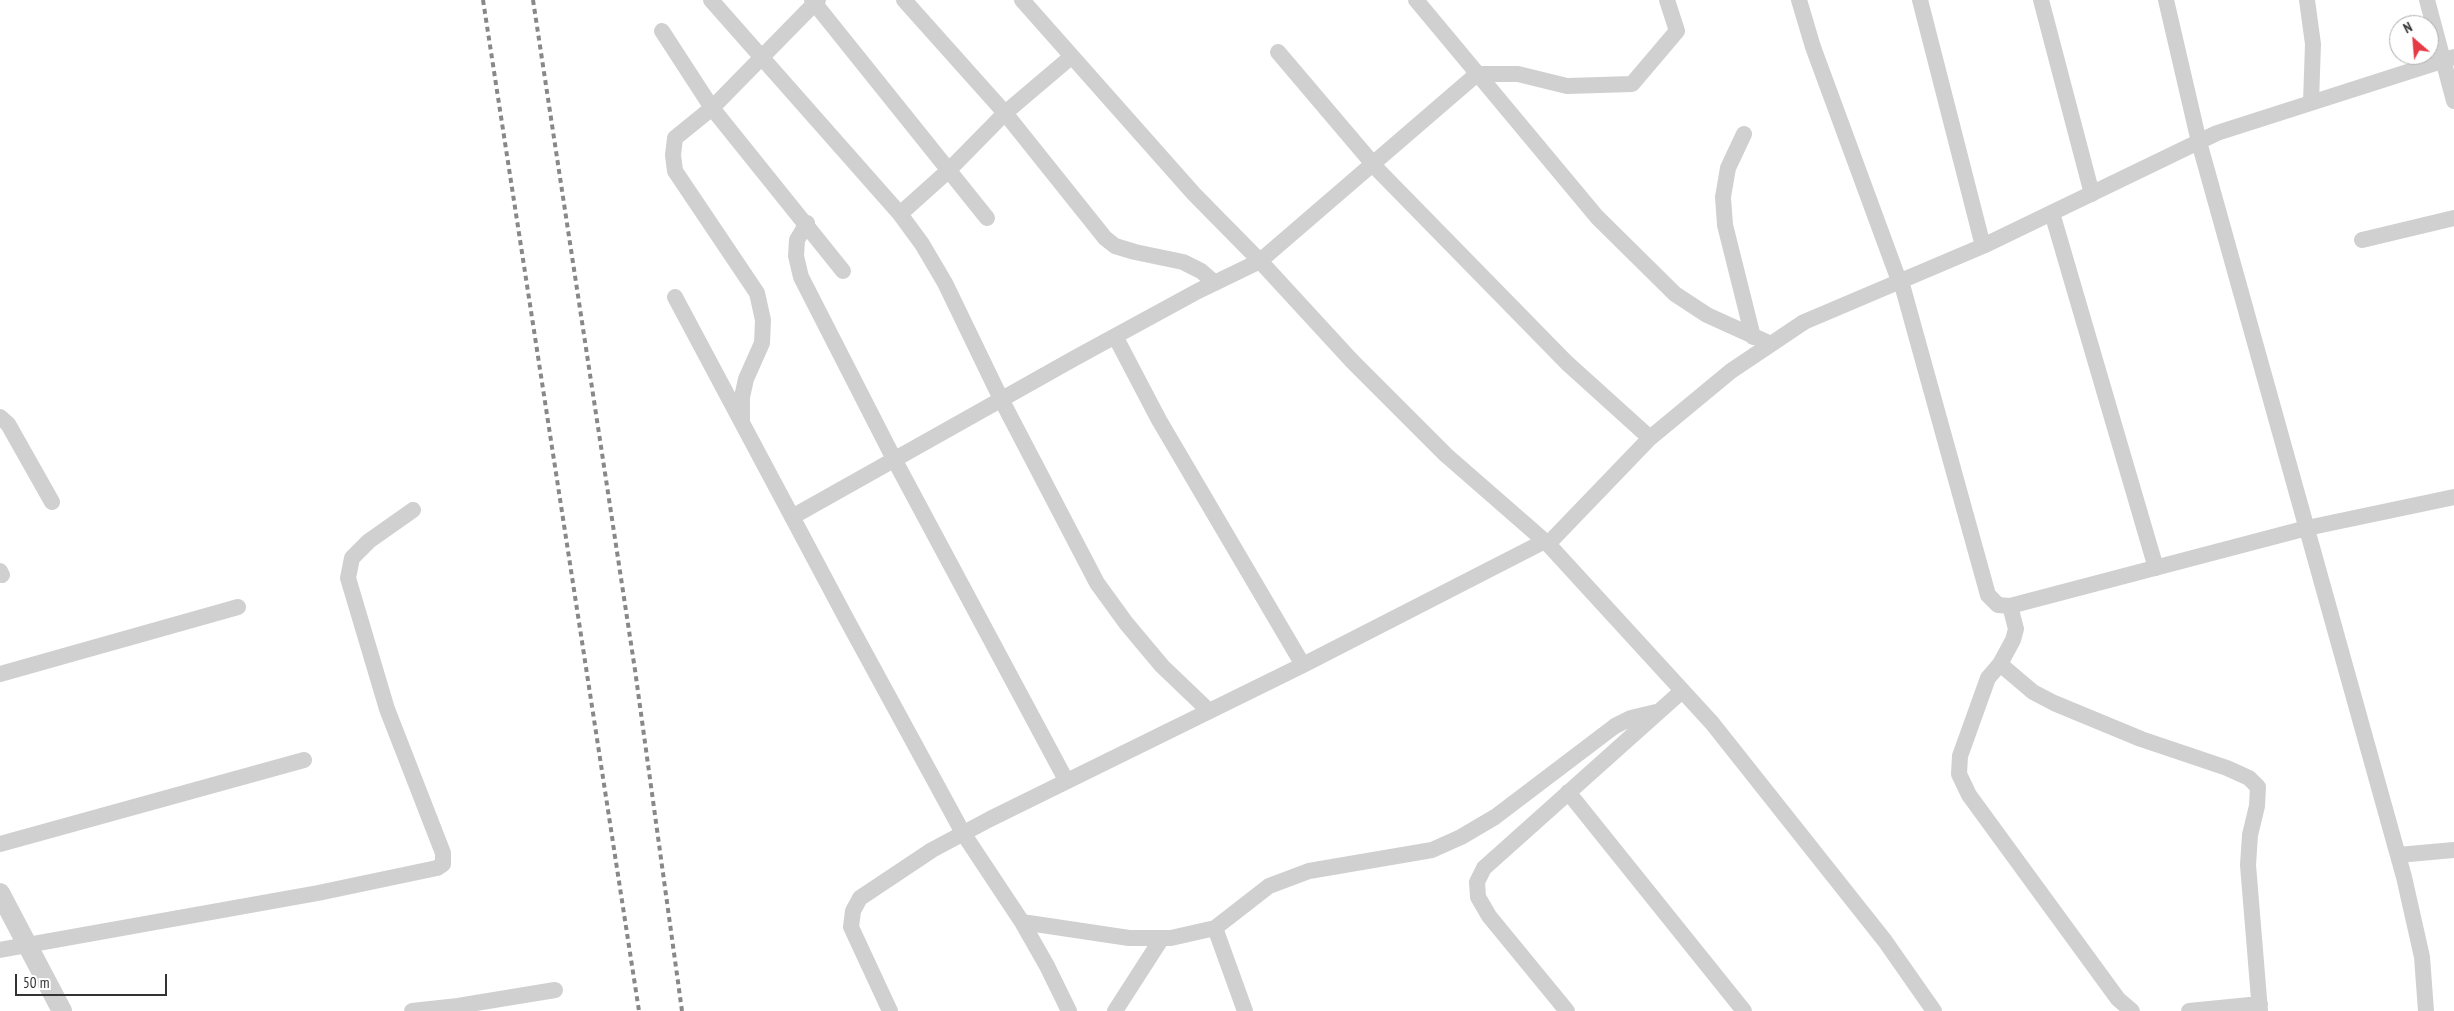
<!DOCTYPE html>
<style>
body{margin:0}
#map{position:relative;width:2454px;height:1011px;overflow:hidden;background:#fff;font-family:"PT Sans Narrow",sans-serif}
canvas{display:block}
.north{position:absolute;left:2389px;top:15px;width:50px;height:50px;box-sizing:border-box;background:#fff;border:1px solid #adadad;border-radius:50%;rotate:333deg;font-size:14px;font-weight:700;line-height:20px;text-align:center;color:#333}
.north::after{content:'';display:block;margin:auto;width:18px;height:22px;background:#e63946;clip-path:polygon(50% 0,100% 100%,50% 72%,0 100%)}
.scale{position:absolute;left:15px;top:974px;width:152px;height:22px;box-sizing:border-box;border:2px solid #333;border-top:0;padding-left:6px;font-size:15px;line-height:18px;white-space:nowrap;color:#333;-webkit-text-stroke:4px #fff;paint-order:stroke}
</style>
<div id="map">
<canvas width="2454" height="1011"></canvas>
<div class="north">N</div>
<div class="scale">50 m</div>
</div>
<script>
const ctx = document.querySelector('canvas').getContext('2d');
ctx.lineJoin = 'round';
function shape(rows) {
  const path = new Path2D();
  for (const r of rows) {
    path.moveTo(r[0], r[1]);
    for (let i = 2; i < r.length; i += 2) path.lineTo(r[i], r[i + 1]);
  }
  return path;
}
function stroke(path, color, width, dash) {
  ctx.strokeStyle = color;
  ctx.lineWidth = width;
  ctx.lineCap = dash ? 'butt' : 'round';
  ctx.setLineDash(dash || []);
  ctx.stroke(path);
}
stroke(shape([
 [711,0,900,214,922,244,945,283,1001,399,1097,583,1126,623,1162,666,1208,710],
 [812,0,987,218],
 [904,0,1005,113,1105,238,1115,246,1135,252,1183,262,1201,271,1215,283],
 [1022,0,1194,194,1260,261,1352,361,1446,455,1548,544,1712,723,1885,941,1934,1011],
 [1416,0,1597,217,1675,294,1707,315,1771,344],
 [1799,0,1813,47,1898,278,1901,281,1988,595,1998,605,2010,606,2307,528,2454,497],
 [1920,0,1983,246],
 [2041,0,2092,194],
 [2166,0,2199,142,2404,877,2422,957,2426,1011],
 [2307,0,2313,44,2311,102],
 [2427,0,2454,101],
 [662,31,712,108,843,271],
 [1278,52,1379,171,1567,363,1650,438],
 [1744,134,1728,168,1723,197,1725,225,1753,337],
 [2052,213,2156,568],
 [900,214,949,170,1005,113,1071,57],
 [807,223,797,240,796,256,801,277,894,459,1066,780],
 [2362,240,2454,218],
 [675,297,847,620,963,833,1022,922,1129,938,1171,938,1215,928,1269,886,1309,871,1432,850,1461,837,1495,817,1615,726,1631,718,1656,712],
 [1115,336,1159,420,1303,665],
 [0,417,8,424,52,502],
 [742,420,742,397,746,379,762,343,763,320,757,293,675,171,673,155,675,138,712,108,818,0],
 [792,517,1075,358,1198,291,1260,261,1477,74,1518,74,1567,86,1632,84,1677,31,1667,0],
 [1548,544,1650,438,1731,371,1804,322,1983,246,2217,133,2454,57],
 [0,571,2,575],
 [2010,606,2016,629,2013,640,2000,664,1988,678,1960,756,1959,774,1969,795,2118,999,2132,1011],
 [2000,664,2033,692,2054,703,2141,739,2227,768,2249,778,2258,787,2257,806,2250,835,2248,865,2260,1011],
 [0,674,238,607],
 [1568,792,1744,1011],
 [0,844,304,760],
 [2398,855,2454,850],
 [1022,922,1047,966,1069,1011],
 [1215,928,1245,1011],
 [0,950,318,893,437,868,443,864,443,853,387,709,348,578,352,558,369,541,413,510],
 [412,1011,458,1006,555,990],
 [890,1011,851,927,853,911,860,898,932,850,990,819,1303,665,1545,541],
 [1115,1011,1162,938],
 [1567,1011,1489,916,1478,897,1477,882,1484,868,1682,691],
 [2189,1011,2260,1004]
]), '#d0d0d0', 16);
stroke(shape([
 [0,893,62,1011]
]), '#d0d0d0', 20);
stroke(shape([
 [483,0,639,1011],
 [533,0,635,670,682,1011]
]), '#888', 4, [5, 4]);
</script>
